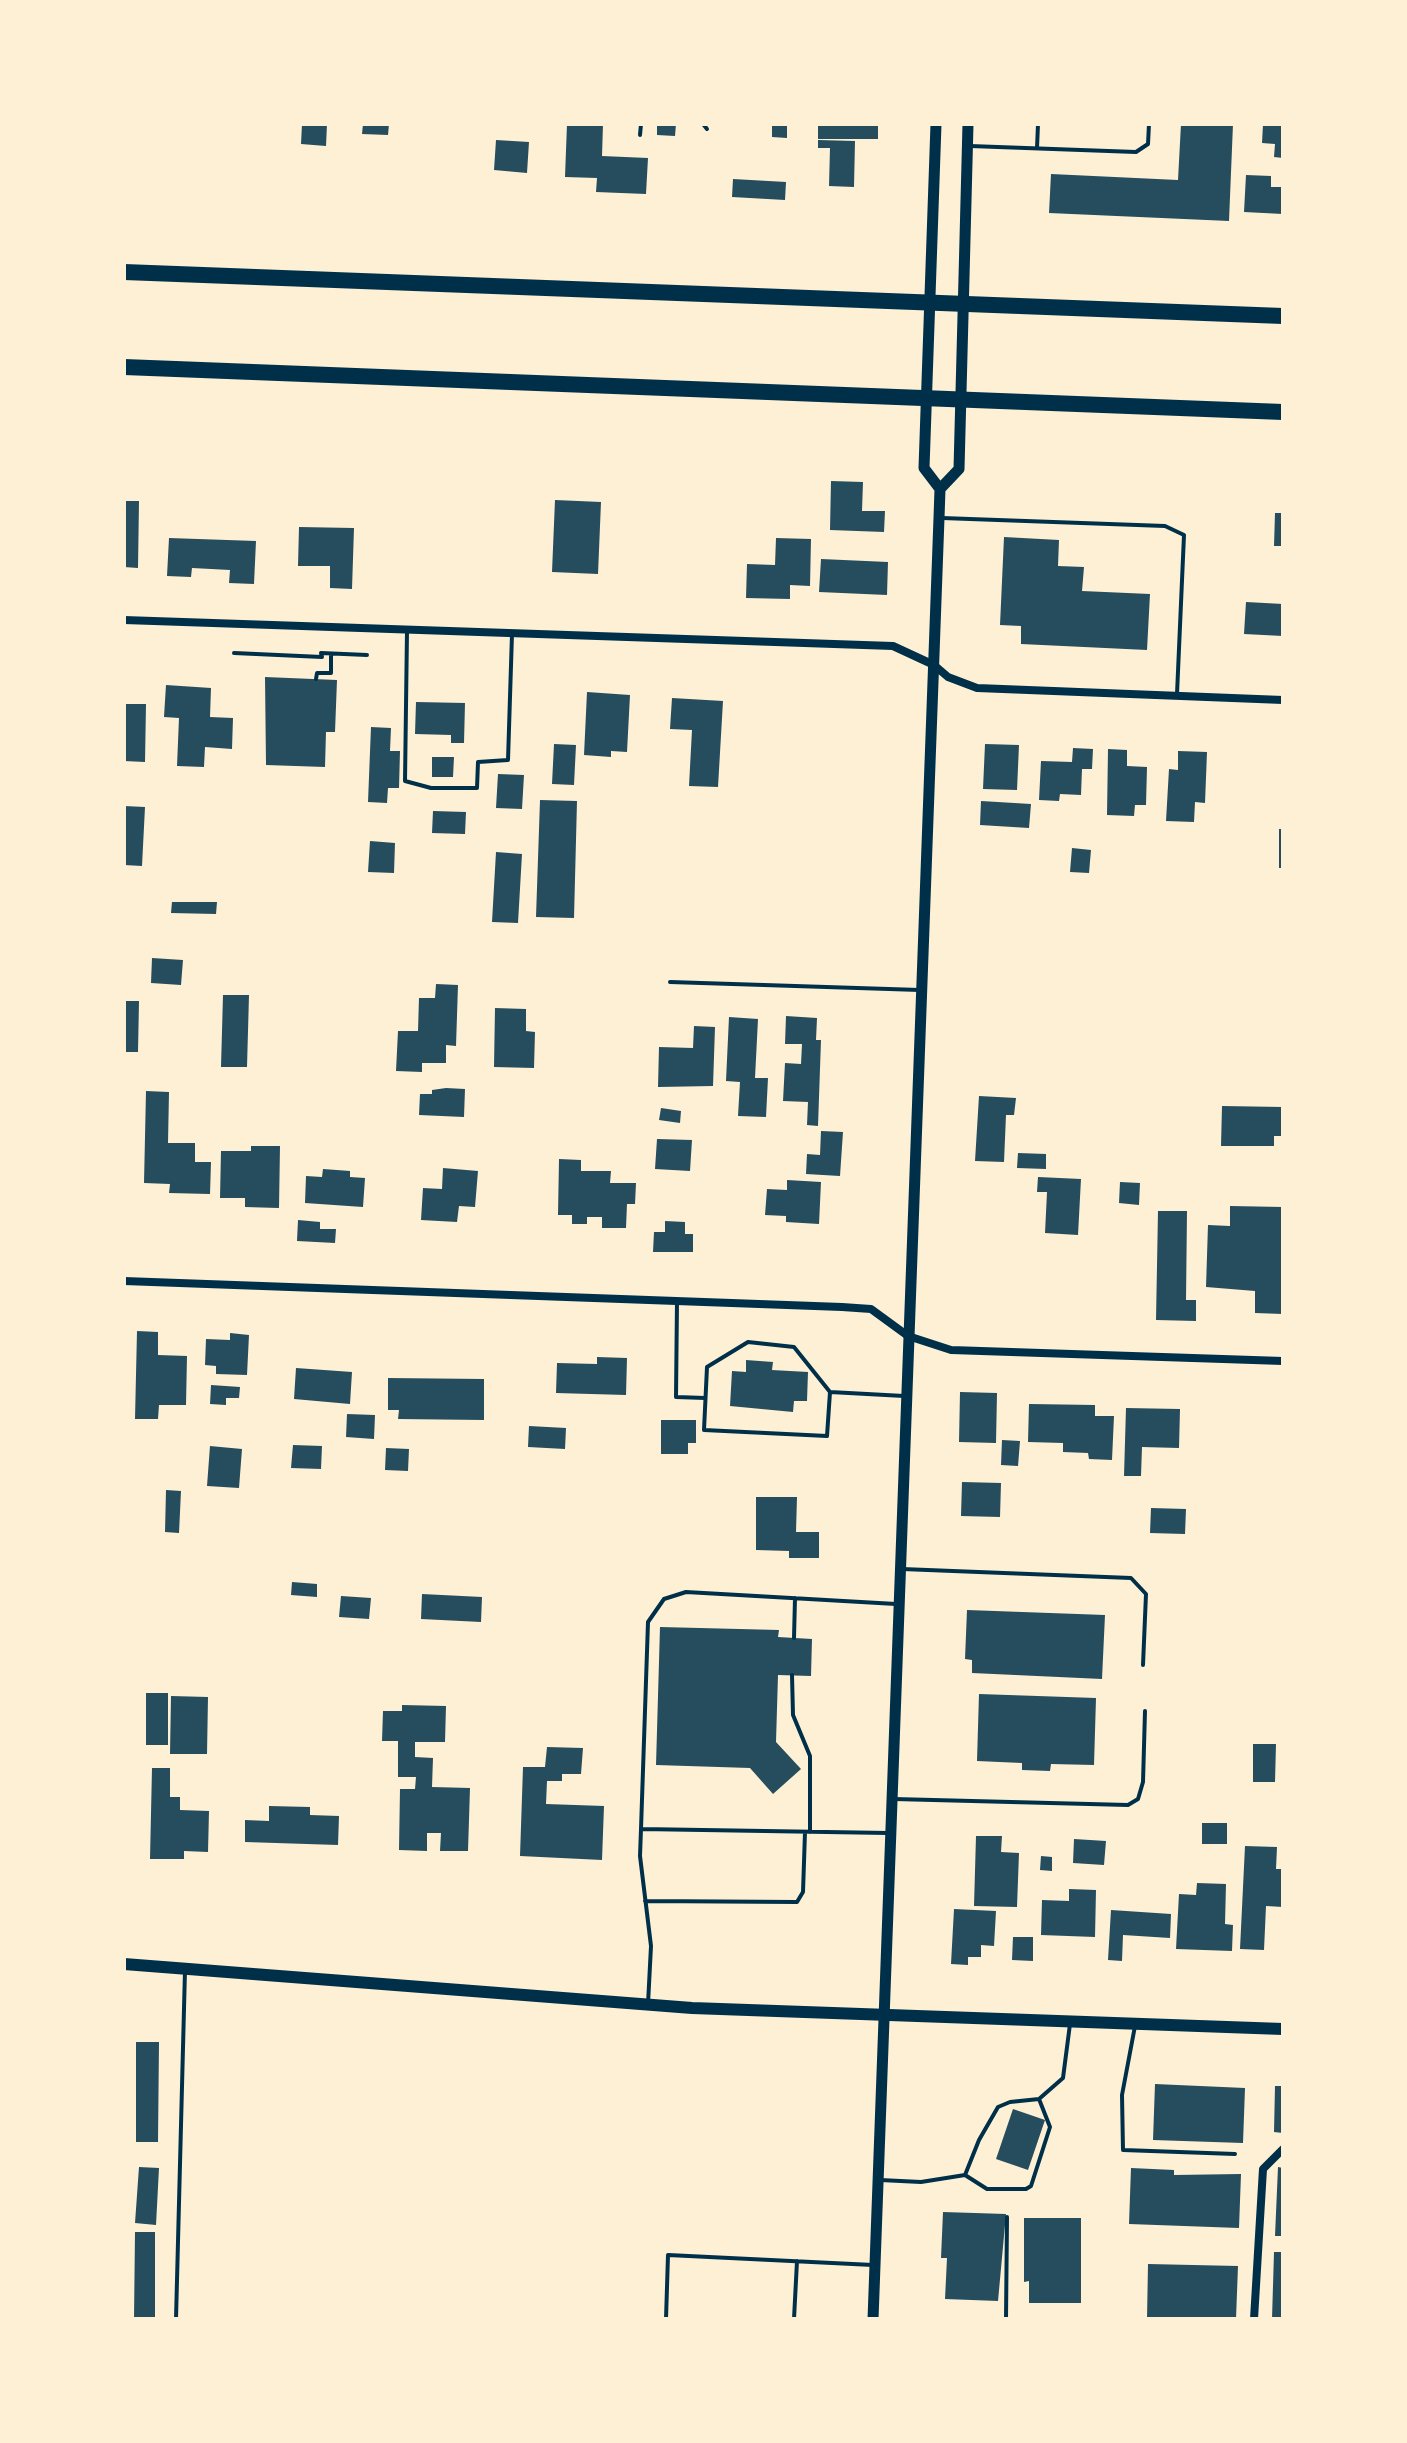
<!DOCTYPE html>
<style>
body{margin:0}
#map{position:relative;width:1407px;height:2443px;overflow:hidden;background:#fdf0d5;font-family:"DM Sans",sans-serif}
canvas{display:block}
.frame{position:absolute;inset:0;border:126px solid #fdf0d5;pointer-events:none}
</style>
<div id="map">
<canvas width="1407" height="2443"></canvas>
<div class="frame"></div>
</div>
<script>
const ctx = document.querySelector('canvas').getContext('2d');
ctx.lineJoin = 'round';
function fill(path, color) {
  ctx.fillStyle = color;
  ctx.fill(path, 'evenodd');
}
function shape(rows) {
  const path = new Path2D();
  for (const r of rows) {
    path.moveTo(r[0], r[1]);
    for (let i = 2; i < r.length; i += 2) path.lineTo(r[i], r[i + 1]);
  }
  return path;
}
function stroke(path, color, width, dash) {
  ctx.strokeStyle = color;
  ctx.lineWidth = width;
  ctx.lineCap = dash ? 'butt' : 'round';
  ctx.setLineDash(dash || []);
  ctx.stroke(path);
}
fill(shape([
 [302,124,327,124,326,146,301,144],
 [363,124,389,124,388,135,362,134],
 [567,124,603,124,602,156,648,158,646,194,596,192,597,178,565,177],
 [657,124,676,124,675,136,657,135],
 [772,124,787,124,787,138,772,137],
 [818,124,878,124,878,139,818,139],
 [1181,124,1233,124,1229,221,1049,213,1051,174,1178,180],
 [1263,124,1283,124,1283,158,1274,157,1275,144,1262,143],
 [496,140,529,142,527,173,494,170],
 [818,140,855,141,854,187,829,186,830,148,818,148],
 [1246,175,1271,176,1271,187,1283,187,1283,214,1244,212],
 [733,179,786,182,785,200,732,197],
 [831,481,863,482,862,511,885,511,884,532,830,530],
 [555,500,601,502,598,574,552,572],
 [124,501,139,501,138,568,124,567],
 [1275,513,1283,513,1283,546,1274,546],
 [299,527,354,528,352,589,330,588,330,566,298,566],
 [1004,537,1059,540,1058,566,1084,567,1082,591,1150,594,1147,650,1021,644,1021,626,1000,625],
 [169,538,256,541,254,584,229,583,230,570,192,568,191,577,167,576],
 [776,538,811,539,810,586,790,585,790,599,746,598,747,564,775,565],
 [821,559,888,562,887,595,819,592],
 [1246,602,1283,604,1283,636,1244,634],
 [265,677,337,680,335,732,326,732,325,767,266,765],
 [166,685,211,688,210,717,233,718,232,749,205,747,204,767,177,766,179,718,164,717],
 [587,692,630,695,627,752,611,751,611,757,584,755],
 [672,698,723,701,718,787,689,786,692,730,670,729],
 [416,702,465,703,464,743,451,743,451,735,415,734],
 [124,704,146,704,145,762,124,761],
 [371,727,391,728,390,751,400,751,399,788,388,788,387,803,368,802],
 [554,744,576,745,574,785,552,784],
 [985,744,1019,745,1017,790,983,789],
 [1073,748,1093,749,1092,769,1082,769,1081,795,1060,794,1059,801,1039,800,1041,761,1072,762],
 [1108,749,1127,750,1127,766,1147,767,1146,805,1135,805,1134,816,1107,815],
 [1178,751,1207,752,1205,803,1195,802,1194,822,1166,821,1169,769,1178,770],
 [432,757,454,757,453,777,432,777],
 [498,774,524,775,522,809,496,808],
 [540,800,577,801,574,918,536,917],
 [981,801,1031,804,1029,828,980,825],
 [124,806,145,807,142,866,124,865],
 [433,811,466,812,465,834,432,833],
 [1279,829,1283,829,1283,868,1279,868],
 [370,841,395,843,394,873,368,872],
 [1072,848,1091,850,1089,873,1070,872],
 [496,852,522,854,518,923,492,922],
 [172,902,217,902,216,914,171,913],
 [152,958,183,960,181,985,151,983],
 [436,984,458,985,456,1046,446,1045,446,1063,422,1063,422,1072,396,1071,398,1031,418,1031,419,998,435,998],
 [223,995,249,995,247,1067,221,1067],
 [124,1001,139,1001,138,1052,124,1052],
 [495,1008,526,1009,526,1031,535,1032,534,1068,494,1067],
 [786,1016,817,1018,816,1040,821,1040,818,1126,807,1125,808,1102,783,1101,785,1063,801,1064,802,1044,785,1044],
 [729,1017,758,1019,755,1078,768,1078,766,1117,738,1116,740,1082,726,1081],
 [694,1026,715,1027,713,1086,658,1087,659,1047,693,1048],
 [446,1088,465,1089,464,1117,419,1115,420,1094,432,1094,432,1090],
 [146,1091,169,1092,168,1143,195,1143,195,1162,211,1162,210,1194,169,1193,170,1184,144,1183],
 [979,1096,1016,1098,1014,1115,1006,1115,1004,1162,975,1161],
 [1222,1106,1283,1107,1283,1136,1274,1136,1274,1146,1221,1146],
 [661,1108,681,1111,680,1123,659,1120],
 [821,1131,843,1132,840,1176,806,1174,807,1154,820,1155],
 [657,1139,692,1140,690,1171,655,1169],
 [251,1146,280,1146,279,1208,245,1207,245,1198,220,1198,221,1151,251,1151],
 [1018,1153,1046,1154,1046,1169,1017,1168],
 [559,1159,581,1160,581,1171,611,1171,610,1183,636,1183,635,1204,627,1204,626,1228,602,1228,602,1217,587,1217,587,1224,572,1224,572,1215,558,1215],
 [443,1168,478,1171,475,1207,459,1206,457,1222,421,1220,423,1188,442,1189],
 [323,1169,350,1171,350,1177,365,1178,363,1207,305,1203,306,1176,322,1177],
 [1038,1177,1081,1179,1078,1235,1045,1233,1047,1192,1037,1192],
 [787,1180,821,1182,819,1224,786,1222,786,1216,765,1215,767,1189,787,1190],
 [1120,1182,1140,1183,1139,1205,1119,1203],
 [1230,1206,1283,1207,1283,1314,1255,1313,1255,1291,1206,1287,1208,1225,1230,1226],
 [1158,1211,1187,1211,1186,1300,1196,1300,1196,1321,1156,1320],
 [298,1220,320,1222,320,1229,336,1229,335,1243,297,1241],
 [665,1221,685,1222,685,1234,693,1234,693,1252,653,1252,654,1232,665,1232],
 [137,1331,158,1332,158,1355,187,1356,186,1405,159,1405,158,1419,135,1419],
 [230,1333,249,1335,247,1375,216,1374,216,1366,205,1365,206,1339,230,1340],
 [597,1357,627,1358,626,1395,556,1393,557,1363,597,1364],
 [746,1360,773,1362,772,1370,808,1372,807,1401,794,1401,793,1412,730,1406,732,1371,746,1372],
 [296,1368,352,1372,350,1404,294,1399],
 [388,1378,484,1379,484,1420,398,1419,399,1410,388,1410],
 [211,1385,240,1387,239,1398,226,1398,226,1405,210,1404],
 [960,1392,997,1393,996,1443,959,1442],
 [1029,1404,1095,1405,1095,1416,1114,1416,1112,1460,1089,1459,1088,1453,1063,1452,1063,1443,1028,1442],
 [1126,1408,1180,1409,1179,1448,1142,1447,1141,1476,1124,1476],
 [347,1414,375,1415,374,1439,346,1437],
 [661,1420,696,1420,696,1443,688,1443,688,1454,661,1454],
 [529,1426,566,1428,565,1449,528,1447],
 [1002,1440,1020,1441,1018,1466,1001,1465],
 [293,1445,322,1446,321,1469,291,1468],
 [210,1446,242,1449,239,1488,207,1486],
 [386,1448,409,1449,408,1471,385,1470],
 [962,1482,1001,1483,1000,1517,961,1516],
 [166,1490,181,1491,179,1533,165,1532],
 [756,1497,797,1497,796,1532,819,1532,819,1558,789,1558,789,1551,756,1550],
 [1151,1508,1186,1509,1185,1534,1150,1533],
 [292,1582,317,1584,317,1597,291,1595],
 [422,1594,482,1597,481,1622,421,1619],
 [341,1596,371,1598,369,1619,339,1617],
 [967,1610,1105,1615,1102,1679,972,1673,972,1660,965,1659],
 [660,1627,779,1630,778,1637,812,1639,811,1676,778,1675,776,1742,801,1769,773,1794,750,1768,656,1765],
 [146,1693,168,1693,168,1745,146,1745],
 [979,1694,1096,1698,1094,1765,1051,1764,1050,1771,1022,1770,1022,1763,977,1761],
 [171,1696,208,1697,207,1754,170,1754],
 [402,1705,446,1706,445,1742,415,1742,415,1757,433,1758,432,1787,470,1788,468,1851,440,1851,441,1833,427,1833,427,1851,399,1850,400,1789,415,1789,416,1777,398,1777,398,1741,382,1741,383,1711,402,1711],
 [1253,1744,1276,1744,1275,1782,1253,1782],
 [547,1747,583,1748,581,1774,562,1774,562,1781,547,1781,546,1804,604,1806,602,1860,520,1856,523,1767,545,1767],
 [152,1768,170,1768,170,1797,180,1797,180,1810,209,1811,208,1852,184,1851,184,1859,150,1859],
 [269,1806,310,1807,310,1815,339,1816,338,1845,245,1842,245,1820,269,1821],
 [1202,1823,1227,1823,1227,1844,1202,1844],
 [976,1836,1002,1836,1001,1852,1019,1853,1017,1907,974,1906],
 [1074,1839,1106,1841,1104,1865,1073,1863],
 [1245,1846,1277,1847,1276,1869,1283,1869,1283,1907,1266,1906,1264,1950,1240,1949],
 [1041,1856,1052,1857,1052,1871,1040,1870],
 [1197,1883,1226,1884,1225,1924,1233,1925,1232,1951,1176,1949,1179,1894,1196,1895],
 [1069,1889,1096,1890,1095,1937,1041,1935,1042,1900,1069,1901],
 [954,1909,996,1911,994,1946,981,1945,981,1957,968,1957,968,1965,951,1964],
 [1111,1910,1171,1914,1170,1938,1123,1935,1122,1961,1108,1960],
 [1013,1937,1033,1937,1033,1961,1012,1960],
 [136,2042,159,2042,158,2142,136,2142],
 [1155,2084,1245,2088,1243,2143,1153,2140],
 [1275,2086,1283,2086,1283,2133,1274,2132],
 [1013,2109,1045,2120,1028,2170,996,2159],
 [139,2167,159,2168,156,2225,135,2223],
 [1278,2167,1283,2168,1283,2236,1275,2236],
 [1131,2168,1174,2170,1174,2175,1241,2174,1239,2228,1129,2224],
 [943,2212,1006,2214,998,2301,945,2299,947,2258,941,2258],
 [1024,2218,1081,2218,1081,2303,1029,2303,1029,2281,1024,2282],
 [135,2232,155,2232,155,2319,134,2319],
 [1274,2252,1283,2252,1283,2319,1272,2319],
 [1148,2264,1238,2266,1236,2319,1147,2319]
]), '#264d5e');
stroke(shape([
 [234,653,322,657,321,653,367,655],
 [316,679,317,673,331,673,331,654]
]), '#003049', 4);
stroke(shape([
 [703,124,707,129],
 [640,135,641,124],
 [970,146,1136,152,1148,144,1149,124],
 [1037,148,1038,124],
 [942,518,1165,526,1184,535,1177,694],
 [407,631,405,781,431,788,477,788,478,762,508,760,512,634],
 [670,982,920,990],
 [677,1301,676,1397,705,1398],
 [830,1392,794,1347,748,1342,707,1367,704,1430,827,1436,830,1392,904,1396],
 [902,1569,1131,1578,1146,1594,1143,1665],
 [794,1638,795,1598],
 [792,1675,793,1715,810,1756,810,1832],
 [894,1799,1128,1805,1138,1799,1143,1782,1145,1711],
 [641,1829,648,1622,664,1599,686,1592,896,1604],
 [645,1901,797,1902,803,1892,805,1832],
 [648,2004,651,1946,640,1856,641,1829,888,1833],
 [1135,2026,1122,2095,1123,2150,1235,2154],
 [965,2175,987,2189,1026,2189,1031,2186,1050,2127,1039,2099],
 [880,2180,921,2182,965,2175,979,2140,998,2107,1010,2102,1039,2099,1063,2078,1070,2024],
 [176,2319,185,1970],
 [666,2319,668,2255,873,2265],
 [794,2319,797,2261],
 [1006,2319,1007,2217]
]), '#003049', 4);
stroke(shape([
 [124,620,893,646,934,665,948,677,977,688,1283,700],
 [124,1281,842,1307,871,1309,908,1336,951,1350,1283,1361],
 [1254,2319,1263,2169,1283,2149]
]), '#003049', 8);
stroke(shape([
 [940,489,959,469,968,124],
 [873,2319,939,518,940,489,924,468,936,124]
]), '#003049', 11);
stroke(shape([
 [124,1964,692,2008,1283,2029]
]), '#003049', 12);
stroke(shape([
 [124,272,1283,316],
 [124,367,1283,412]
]), '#003049', 16);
</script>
